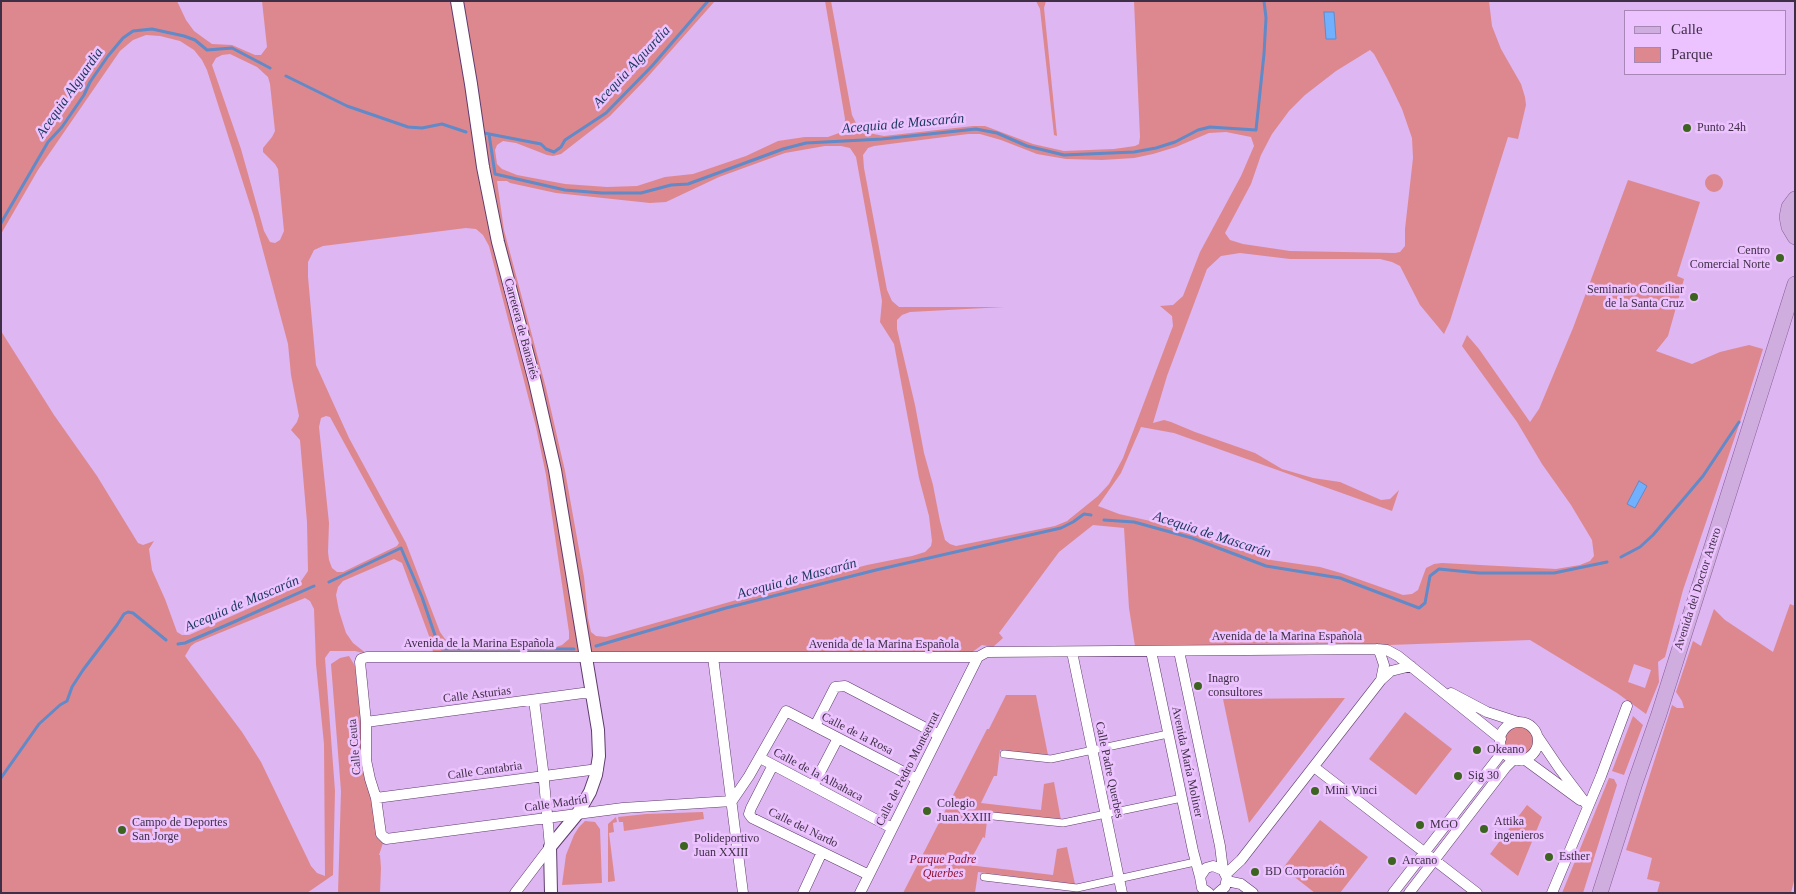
<!DOCTYPE html>
<meta charset="utf-8">
<style>
body{margin:0}
#map{position:relative;width:1796px;height:894px;overflow:hidden;background:#deb6f1;font-family:Georgia,serif}
canvas{display:block}
.frame{position:absolute;inset:0;border:2px solid #3e2e46;pointer-events:none}
.legend{position:absolute;left:1624px;top:10px;width:162px;height:65px;box-sizing:border-box;background:#ecc3ff;border:1px solid #a687b5;margin:0;padding:6px 9px;list-style:none;font-size:15px;color:#3e2e46}
.legend li{display:flex;align-items:center;gap:10px;height:25px}
.legend b{width:25px;border:1px solid #a687b5}
</style>
<div id="map">
<canvas width="1796" height="894"></canvas>
<div class="frame"></div>
<ul class="legend">
<li><b style="height:6px;background:#cfadde"></b>Calle</li>
<li><b style="height:14px;background:#dd888f"></b>Parque</li>
</ul>
</div>
<script>
const ctx = document.querySelector('canvas').getContext('2d');
ctx.lineJoin = 'round';
function fill(path, color) {
  ctx.fillStyle = color;
  ctx.fill(path, 'evenodd');
}
function shape(rows) {
  const path = new Path2D();
  for (const r of rows) {
    if (r.length === 3) {
      path.moveTo(r[0] + r[2], r[1]);
      path.arc(r[0], r[1], r[2], 0, 2 * Math.PI);
      continue;
    }
    path.moveTo(r[0], r[1]);
    for (let i = 2; i < r.length; i += 2) path.lineTo(r[i], r[i + 1]);
  }
  return path;
}
function stroke(path, color, width, dash) {
  ctx.strokeStyle = color;
  ctx.lineWidth = width;
  ctx.lineCap = dash ? 'butt' : 'round';
  ctx.setLineDash(dash || []);
  ctx.stroke(path);
}
function write(font, color, halo, rows, align = 'center') {
  ctx.font = font + ' Georgia,serif';
  ctx.lineWidth = 5;
  ctx.setLineDash([]);
  ctx.textBaseline = 'middle';
  ctx.strokeStyle = halo;
  ctx.fillStyle = color;
  for (const [text, x, y, turn = 0] of rows) {
    ctx.save();
    ctx.translate(x, y);
    ctx.rotate((+turn || 0) * Math.PI / 180);
    ctx.textAlign = isNaN(turn) ? turn : align;
    if (halo) ctx.strokeText(text, 0, 0);
    ctx.fillText(text, 0, 0);
    ctx.restore();
  }
}
fill(shape([
 [1,1,177,1,186,20,194,31,205,39,212,44,232,45,255,55,261,55,267,47,262,1,715,1,645,80,610,116,561,154,553,156,547,155,516,143,503,141,497,145,495,150,497,164,502,169,517,175,565,184,607,187,637,186,665,177,693,174,746,156,778,141,805,137,828,137,839,133,844,128,845,119,825,1,831,1,852,115,858,127,863,132,884,136,973,126,985,126,1033,144,1064,151,1114,149,1135,146,1139,144,1140,137,1134,1,1489,1,1492,26,1501,49,1521,84,1525,97,1526,105,1518,139,1508,137,1450,321,1444,334,1420,305,1400,266,1392,262,1380,259,1290,259,1240,253,1221,256,1207,269,1167,376,1153,423,1164,420,1171,422,1195,432,1255,453,1282,469,1313,478,1340,482,1381,500,1390,499,1399,490,1392,511,1174,433,1141,427,1121,473,1098,506,1119,514,1195,531,1271,560,1320,567,1341,573,1403,595,1412,594,1418,590,1426,568,1434,564,1442,563,1556,569,1580,565,1590,561,1594,556,1592,540,1571,505,1542,464,1517,422,1462,346,1467,335,1479,349,1530,422,1539,409,1573,328,1628,180,1700,202,1677,276,1684,279,1668,336,1656,351,1692,364,1720,352,1749,345,1763,349,1742,416,1683,590,1665,657,1658,662,1659,682,1646,714,1617,693,1530,640,1389,645,1135,646,1129,608,1124,528,1093,525,1059,552,999,633,1003,638,993,647,982,645,971,653,897,654,778,652,714,654,433,654,432,644,402,563,394,559,343,581,338,587,336,595,339,611,346,633,353,643,367,654,355,651,330,651,325,658,335,791,333,875,307,893,1,893,1,331,54,415,97,476,138,543,143,545,154,541,149,549,152,570,165,599,177,632,182,635,189,635,297,587,308,571,307,522,300,440,291,430,297,422,299,416,291,375,288,344,254,217,207,70,202,60,194,50,180,41,160,36,146,35,133,40,120,51,38,170,1,234],
 [1370,50,1374,54,1388,80,1402,109,1412,138,1413,158,1405,229,1405,246,1400,252,1395,253,1290,251,1243,244,1230,240,1225,233,1251,184,1261,155,1272,134,1289,111,1305,95,1336,71],
 [230,54,257,67,268,77,270,84,275,131,272,137,263,148,263,152,275,164,278,169,284,231,280,240,275,243,270,242,264,231,241,149,212,65,216,58,222,55],
 [1226,132,1251,137,1254,146,1241,176,1200,252,1183,296,1173,305,1160,306,1172,316,1173,326,1123,458,1109,484,1098,496,1067,521,1055,526,956,546,950,544,945,540,940,521,933,485,924,453,915,405,897,329,897,320,902,315,910,312,1004,307,899,307,892,301,887,290,864,168,863,155,868,148,874,146,968,134,980,134,1001,140,1037,154,1066,159,1102,160,1134,158,1153,154,1176,147,1209,133],
 [825,146,841,146,850,148,856,157,882,301,880,322,894,344,919,478,929,516,932,541,931,546,925,552,912,556,867,565,747,597,606,637,596,636,591,632,588,618,584,577,565,471,546,388,504,230,497,181,507,181,510,183,556,193,650,203,666,202,719,177,785,153],
 [466,228,476,229,483,235,489,246,536,427,546,475,569,632,569,639,562,645,556,647,453,645,445,639,440,632,406,543,349,438,316,365,308,277,308,262,314,250,323,246],
 [326,416,330,417,342,439,399,543,397,546,343,572,337,572,332,568,329,560,328,552,329,523,319,427,321,418],
 [305,598,310,601,314,609,316,664,324,744,325,876,317,873,311,866,261,762,242,732,185,656,191,646,195,643],
 [1634,664,1651,670,1645,688,1628,682],
 [1036,1,1046,1,1044,8,1057,136,1054,135,1040,9],
 [1714,183,9],
 [1790,604,1795,606,1795,877,1791,893,1657,893,1660,882,1647,879,1652,858,1626,850,1672,705,1677,708,1684,708,1682,701,1676,692,1693,641,1701,646,1714,609,1725,620,1773,652],
 [349,656,355,666,361,722,361,751,363,771,372,799,377,835,378,839,383,843,379,855,380,855,381,868,380,893,338,893,341,791,331,664,340,658],
 [1006,695,1036,695,1048,755,1000,750,997,776,994,776,981,803,1041,810,1044,784,1054,782,1061,820,988,812,985,838,983,837,968,865,1053,875,1057,849,1067,847,1075,884,978,872,975,893,903,893,987,729,989,729],
 [1345,698,1249,823,1223,699],
 [1405,712,1452,749,1416,795,1369,759],
 [1633,716,1643,725,1624,775,1612,771],
 [1519,741,15],
 [1609,778,1614,779,1617,785,1583,893,1562,893],
 [1527,805,1542,817,1518,876,1490,854],
 [703,812,704,819,624,831,623,822,619,822,618,817,646,814],
 [616,817,617,822,613,823,614,832,609,833,615,881,608,882,608,824],
 [1320,820,1368,857,1340,893,1315,893,1283,868],
 [585,821,595,822,600,829,602,883,562,885,566,855,574,835,579,827]
]), '#dd888f');
const water = shape([
 [1324,12,1334,12,1336,39,1326,39,1324,12],
 [1639,481,1647,486,1635,508,1627,504,1639,481]
]);
fill(water, '#71b0ff');
stroke(water, '#6289c8', 1);
stroke(shape([
 [286,76,347,106,408,127,422,128,442,124,466,132],
 [484,133,541,144,546,149,554,152,561,147,565,140,606,113,652,66,708,1],
 [489,134,495,174,565,190,602,193,641,193,671,185,688,184,783,149,806,143,882,139,976,129,997,133,1027,146,1064,155,1134,152,1156,148,1175,142,1198,130,1210,127,1256,130,1264,54,1266,18,1264,1],
 [1,223,48,142,62,127,84,95,90,82,108,56,123,38,133,31,152,29,184,36,195,40,207,50,232,48,270,68],
 [1104,520,1134,522,1192,538,1266,566,1340,578,1419,608,1425,603,1430,576,1439,569,1479,573,1554,573,1607,562],
 [1621,557,1640,547,1653,535,1703,476,1739,422],
 [329,582,401,548,422,597,439,647,442,649,574,649],
 [178,644,185,643,236,621,314,586],
 [596,646,726,608,876,570,1061,528,1073,522,1084,514,1091,515],
 [1,778,39,724,60,705,67,701,72,687,83,670,117,625,124,614,128,612,133,613,166,640]
]), '#6289c8', 3);
const pedestrian = shape([
 [1004,754,1051,759,1168,734],
 [993,816,1063,823,1182,798],
 [984,877,1077,888,1195,862]
]);
const minor = shape([
 [1377,649,1380,653,1384,665,1381,680],
 [1151,651,1193,851,1200,877],
 [1179,651,1220,846,1223,870],
 [1072,652,1122,893],
 [713,657,743,893],
 [1451,693,1487,712,1518,722],
 [366,722,583,693,592,694],
 [1519,741,19],
 [815,726,835,687,845,686,939,735],
 [1538,737,1559,768,1587,805],
 [760,758,892,828],
 [1524,759,1580,800],
 [773,765,751,808,749,814,752,818,869,875],
 [1314,767,1477,893],
 [917,779,786,711,749,776,732,801,623,808,386,839,381,834,376,798,370,779,366,760,366,722,360,662,361,659,367,657,978,657,987,652,1377,649,1387,650,1398,656,1501,739],
 [813,786,838,738],
 [376,798,598,769],
 [1226,874,1241,860,1381,680,1391,671,1411,666],
 [1227,881,1241,884,1253,893],
 [515,893,550,847,543,770,534,700],
 [803,893,822,852],
 [860,893,978,657],
 [1209,893,1202,888,1200,877,1206,868,1213,866,1223,870,1227,878,1225,887,1218,893],
 [1393,893,1497,759,1503,750],
 [1409,893,1506,767,1514,759],
 [1552,893,1601,776,1627,706]
]);
const tertiary = shape([
 [457,1,471,84,483,167,498,242,535,382,555,470,598,730,599,756,596,775,590,792,578,813,550,847,551,893]
]);
const primary = shape([
 [1795,199,1789,207,1787,217,1789,227,1795,237],
 [1600,893,1635,783,1659,714,1795,284]
]);
stroke(pedestrian, '#5f3b6e', 8);
stroke(minor, '#5f3b6e', 11);
stroke(tertiary, '#5f3b6e', 14);
stroke(primary, '#875d9a', 16);
stroke(pedestrian, '#fff', 7);
stroke(minor, '#fff', 10);
stroke(tertiary, '#fff', 12);
stroke(primary, '#cfadde', 15);
for (const [x, y, r, color] of [
 [1687,128,5,"#3c6420"],
 [1780,258,5,"#3c6420"],
 [1694,297,5,"#3c6420"],
 [1198,686,5,"#3c6420"],
 [1477,750,5,"#3c6420"],
 [1458,776,5,"#3c6420"],
 [1315,791,5,"#3c6420"],
 [927,811,5,"#3c6420"],
 [1420,825,5,"#3c6420"],
 [1484,829,5,"#3c6420"],
 [122,830,5,"#3c6420"],
 [684,846,5,"#3c6420"],
 [1549,857,5,"#3c6420"],
 [1392,861,5,"#3c6420"],
 [1255,872,5,"#3c6420"]
]) {
  const dot = new Path2D();
  dot.arc(x, y, r, 0, 2 * Math.PI);
  ctx.fillStyle = color;
  ctx.fill(dot);
  stroke(dot, '#ecc3ff', 2);
}
write('12px', '#3e2e46', '#ecc3ff', [
 ["Punto 24h",1697,128],
 ["Centro",1770,251,"right"],
 ["Comercial Norte",1770,265,"right"],
 ["Seminario Conciliar",1684,290,"right"],
 ["de la Santa Cruz",1684,304,"right"],
 ["Inagro",1208,679],
 ["consultores",1208,693],
 ["Okeano",1487,750],
 ["Sig 30",1468,776],
 ["Mini Vinci",1325,791],
 ["Colegio",937,804],
 ["Juan XXIII",937,818],
 ["Attika",1494,822],
 ["ingenieros",1494,836],
 ["Campo de Deportes",132,823],
 ["San Jorge",132,837],
 ["MGO",1430,825],
 ["Polideportivo",694,839],
 ["Juan XXIII",694,853],
 ["Esther",1559,857],
 ["Arcano",1402,861],
 ["BD Corporación",1265,872]
], 'left');
write('12px', '#3e2e46', '#ecc3ff', [
 ["Carretera de Banariés",521,329,75],
 ["Avenida del Doctor Artero",1698,589,-72],
 ["Avenida de la Marina Española",1287,637],
 ["Avenida de la Marina Española",479,644],
 ["Avenida de la Marina Española",884,645],
 ["Calle Asturias",477,695,-7],
 ["Calle de la Rosa",857,734,27],
 ["Calle Ceuta",355,747,-95],
 ["Avenida María Moliner",1187,762,78],
 ["Calle de Pedro Montserrat",908,769,-63],
 ["Calle Padre Querbes",1109,770,78],
 ["Calle Cantabria",485,771,-8],
 ["Calle de la Albahaca",818,775,28],
 ["Calle Madrid",556,804,-8],
 ["Calle del Nardo",803,828,26]
]);
write('italic 12px', '#901432', '#ecc3ff', [
 ["Parque Padre",943,860],
 ["Querbes",943,874]
]);
write('italic 14px', '#17375d', '#ecc3ff', [
 ["Acequia Alguardia",632,67,-47],
 ["Acequia Alguardia",70,93,-55],
 ["Acequia de Mascarán",903,124,-5],
 ["Acequia de Mascarán",1212,535,18],
 ["Acequia de Mascarán",797,579,-15],
 ["Acequia de Mascarán",242,604,-23]
]);
</script>
